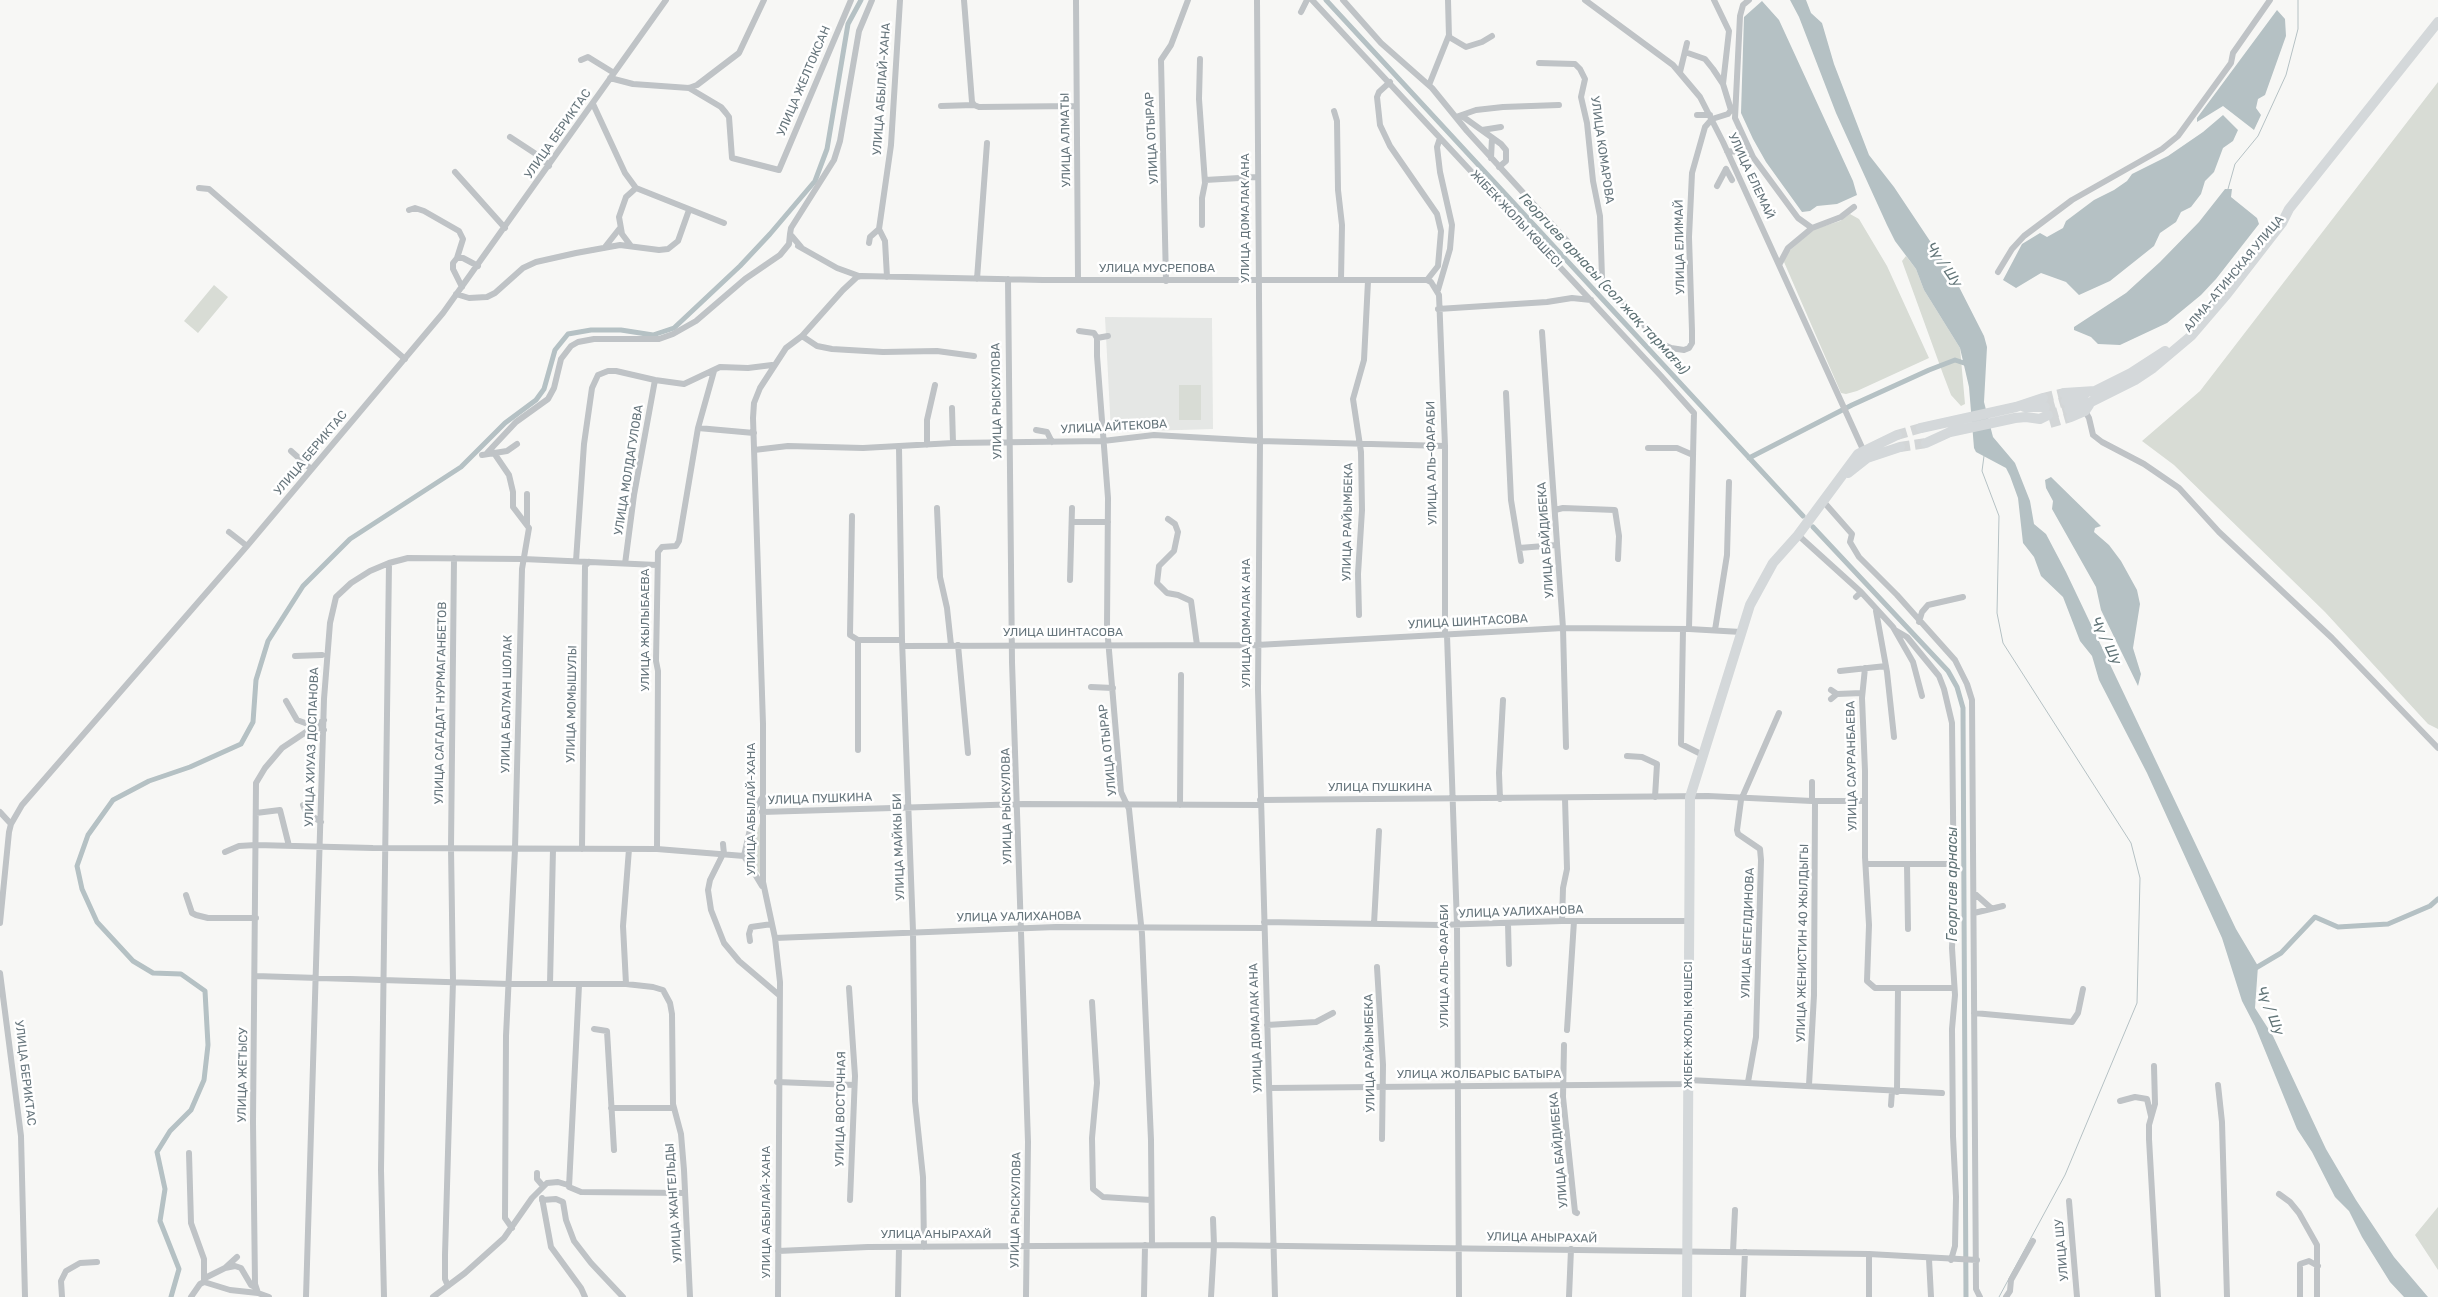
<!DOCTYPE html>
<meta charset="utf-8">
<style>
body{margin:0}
canvas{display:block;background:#f7f7f5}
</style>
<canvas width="2438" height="1297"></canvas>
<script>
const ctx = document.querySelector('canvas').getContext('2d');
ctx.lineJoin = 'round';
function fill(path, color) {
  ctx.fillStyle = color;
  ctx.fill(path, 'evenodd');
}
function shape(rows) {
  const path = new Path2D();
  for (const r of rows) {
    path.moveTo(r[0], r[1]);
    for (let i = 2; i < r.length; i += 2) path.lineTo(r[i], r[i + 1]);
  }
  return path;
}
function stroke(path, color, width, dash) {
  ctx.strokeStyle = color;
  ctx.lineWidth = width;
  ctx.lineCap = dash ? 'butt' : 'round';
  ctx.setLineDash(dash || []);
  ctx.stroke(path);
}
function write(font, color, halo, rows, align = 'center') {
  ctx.font = font + ' Rubik,sans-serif';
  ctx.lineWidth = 5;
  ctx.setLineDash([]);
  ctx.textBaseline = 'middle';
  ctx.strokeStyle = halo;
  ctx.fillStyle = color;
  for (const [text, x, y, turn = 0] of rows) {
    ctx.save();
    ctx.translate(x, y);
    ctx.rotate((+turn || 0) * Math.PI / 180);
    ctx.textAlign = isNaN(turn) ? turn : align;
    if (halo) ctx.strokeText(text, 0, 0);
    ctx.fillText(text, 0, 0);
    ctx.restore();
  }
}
fill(shape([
 [1105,317,1212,318,1213,429,1111,432]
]), '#e5e7e5');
fill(shape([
 [2438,82,2438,729,2428,724,2325,612,2174,465,2142,441,2200,391],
 [1850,214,1859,219,1887,266,1929,358,1857,391,1846,394,1841,393,1784,262,1785,255,1812,230,1840,221],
 [1906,256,1916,269,1924,290,1960,348,1965,404,1961,406,1951,395,1943,374,1902,261],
 [214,285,228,297,198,333,184,321],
 [1179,385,1201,385,1201,420,1179,420],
 [760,823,761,876,748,855],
 [2438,1207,2438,1270,2415,1235]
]), '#d8dcd5');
fill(shape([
 [1790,0,1806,0,1811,13,1822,23,1834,64,1869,155,1894,187,1954,277,1984,336,1987,347,1984,402,1993,437,2015,463,2030,501,2034,524,2046,534,2066,572,2236,929,2258,966,2255,1008,2273,1036,2326,1149,2356,1200,2394,1257,2428,1297,2404,1297,2390,1282,2362,1237,2349,1211,2335,1197,2312,1152,2297,1129,2255,1026,2242,1001,2222,938,2147,773,2099,680,2092,656,2080,641,2063,597,2041,576,2034,557,2023,543,2018,498,2010,476,2006,468,1976,452,1974,448,1969,387,1960,348,1924,290,1916,269,1895,241,1887,225,1836,113,1799,17],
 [1762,1,1779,20,1853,181,1857,195,1837,204,1817,206,1810,211,1802,212,1766,162,1753,139,1741,113,1744,17],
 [2277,10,2285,19,2286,36,2265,95,2258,99,2256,108,2261,115,2254,130,2223,106,2197,122,2197,118],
 [2223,115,2238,130,2233,141,2223,148,2214,172,2205,181,2201,194,2191,207,2181,212,2176,222,2160,233,2154,246,2110,281,2079,295,2066,282,2041,273,2016,288,2003,280,2022,244,2040,233,2047,237,2063,228,2066,221,2094,200,2114,190,2127,181,2132,174,2168,156,2203,132],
 [2225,189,2232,189,2231,197,2257,218,2259,224,2216,279,2201,295,2167,323,2120,345,2098,344,2091,337,2074,330,2074,327,2126,293,2160,262,2199,222],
 [2051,477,2101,526,2095,528,2094,532,2109,545,2121,561,2137,590,2140,604,2133,648,2141,674,2138,686,2101,610,2096,587,2052,509,2053,501,2046,488,2045,480]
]), '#b5c1c4');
stroke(shape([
 [2228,189,2235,164,2258,136,2286,75,2298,29,2298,0],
 [1984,456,1982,471,1999,516,1997,613,2003,643,2131,843,2140,878,2137,1003,2065,1175,1999,1297]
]), '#b5c1c4', 1);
stroke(shape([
 [1326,0,1803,516],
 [1749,458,1852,405,1929,370,1955,360,1967,364],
 [1813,527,1948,671,1957,687,1963,708,1966,1297],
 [2254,969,2281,953,2315,917,2338,927,2388,924,2430,906,2438,899],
 [171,1297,179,1269,160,1221,165,1189,157,1152,170,1131,191,1110,204,1080,208,1045,205,991,181,974,153,973,133,961,97,922,82,889,77,866,88,835,113,800,149,781,190,767,241,744,253,722,256,680,268,641,303,586,350,539,461,467,505,423,536,400,544,389,555,350,568,334,591,330,621,330,653,335,674,328,740,266,770,234,815,181,827,149,848,24,861,0]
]), '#b5c1c4', 5);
stroke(shape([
 [2043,398,2064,393],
 [2045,407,2066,401],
 [2048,415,2069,409],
 [2050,423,2071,417],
 [1897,435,1921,428],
 [1900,447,1926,443]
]), '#d3d6d7', 10, [10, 5]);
stroke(shape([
 [964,0,972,102,974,105,979,107,1076,106],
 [1076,0,1078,280],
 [1257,0,1260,441,1258,690,1275,1297],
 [1312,0,1661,376,1694,413,1689,629],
 [1343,0,1381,43,1432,88,1467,131,1660,343,1671,348,1684,350,1689,348,1692,343,1692,331,1689,237,1692,173,1705,127,1712,119,1728,114,1731,110,1723,84,1713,69,1705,59,1685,52],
 [1448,0,1449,37,1466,47,1482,42,1492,36],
 [1585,0,1673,65,1700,97,1723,142,1865,454],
 [1714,0,1729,31,1723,84],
 [1749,0,1743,5,1740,16,1735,118,1753,157,1798,218,1812,228],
 [1301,12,1307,0],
 [1200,59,1199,99,1205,183,1202,198,1202,225],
 [581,60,588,57,614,73],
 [1539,63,1575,64,1580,69,1585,79,1581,97,1587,123,1593,181,1600,216,1602,278],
 [1680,72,1687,43],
 [610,78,633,84,689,88,697,85,739,53,764,0],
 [1390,82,1379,92,1377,97,1380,125,1390,146,1437,214,1441,231,1438,266,1427,280],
 [1429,85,1449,35],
 [689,88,721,107,726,113,729,117,732,158,779,170,851,0],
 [593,104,625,173,636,188,724,223],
 [941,106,974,105],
 [1334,111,1337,121,1338,190,1342,225,1341,280],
 [1697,115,1710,115],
 [1462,116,1501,144,1506,150,1506,161,1499,167],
 [1456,117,1476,110,1503,107,1559,105],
 [1482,130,1501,127],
 [510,137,542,158,549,166],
 [1727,151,1742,152,1753,157],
 [1491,158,1492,138],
 [1726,169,1732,180],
 [455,172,505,228],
 [1205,180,1257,177],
 [1717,186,1726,169],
 [199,188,209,189,405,359],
 [409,210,415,208,424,211,459,231,463,239,457,258],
 [869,243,870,237,879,229],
 [631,246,622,234,619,217,626,197,636,188],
 [798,246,837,268,859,276],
 [605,247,620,228],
 [801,247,790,234,791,228,834,160,840,141,859,31,872,0],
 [1779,265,1788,248,1812,228,1841,217,1854,207],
 [1998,272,2012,249,2024,236,2072,200,2162,149,2178,136,2231,63,2233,53,2270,0],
 [887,277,885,241,879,229,891,145,900,0],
 [977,279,987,143],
 [1008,279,1012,662,1028,1142,1026,1297],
 [1166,281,1161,60,1171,45,1188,0],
 [462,287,453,269,453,263,457,258,463,258,478,266],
 [1438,290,1450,249,1452,225,1440,172,1437,147,1440,138],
 [456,294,469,298,487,297,495,293,523,268,536,262,576,253,620,245,659,250,668,249,678,241,689,210],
 [1438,309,1547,302,1572,298,1591,300],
 [1079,331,1094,333,1097,338],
 [1542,332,1563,628,1566,747],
 [802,336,817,346,832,349,883,352,937,351,974,356],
 [1108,336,1097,338,1097,356,1108,498,1107,627,1121,792,1129,809,1142,934,1151,1140,1152,1245],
 [1506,393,1511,500,1521,561],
 [952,408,953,443],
 [2085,411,2089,418,2093,435,2102,442,2144,464,2179,488,2219,532,2332,638,2438,748],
 [698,428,754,433],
 [1036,430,1047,432,1052,442],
 [927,445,927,420,935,385],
 [899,447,902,640,913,931,915,1101,923,1177,924,1247],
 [1648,448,1677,448,1693,455],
 [754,450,788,446,863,448,953,443,1103,441,1154,435,1260,441,1445,446],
 [291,451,311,469],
 [487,453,516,422,548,399,554,388,561,359,571,346,578,342,594,339,659,339,673,334,696,321,745,279,780,255,789,244,790,234],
 [494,453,509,475,513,492,513,507,529,528,522,569,515,849,506,1036,505,1218,512,1228],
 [482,455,507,451,517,444],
 [1823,501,1852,534,1850,542,1859,557,1897,595,1955,660,1967,684,1972,700,1976,1289,1980,1297],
 [937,508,940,577,947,608,951,645],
 [1555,510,1563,508,1615,510,1619,536,1618,559],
 [852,516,850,635,858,640,902,640],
 [1168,519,1175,524,1178,532,1174,551,1159,566,1157,583,1167,593,1178,595,1191,601,1197,645],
 [1072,522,1108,522],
 [527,524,527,494],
 [229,532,247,546],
 [1798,535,1861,592,1893,627,1913,662,1922,696],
 [1519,548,1557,545],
 [576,561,584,444,592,388,598,375,608,371,616,371,655,380,684,384,720,367,748,368,772,365],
 [625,564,634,495,655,380],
 [1070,580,1072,508],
 [1856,597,1861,592],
 [1876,611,1887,672,1894,737],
 [1359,615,1358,574,1362,510,1361,452,1353,399,1364,360,1368,281],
 [1919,622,1922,612,1928,605,1963,597],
 [1683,629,1681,744,1703,755],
 [1715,630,1727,555,1729,482],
 [1895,630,1907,637,1939,676,1944,689,1952,723,1954,902,1952,948,1955,995,1952,1029,1953,1136,1956,1197,1955,1246,1951,1260],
 [1447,635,1457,925,1459,1297],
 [858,640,858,750],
 [958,645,968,753],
 [903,646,1257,645,1563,628,1689,629,1741,632],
 [295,656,322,655],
 [1865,668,1862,698,1865,771,1865,857,1869,925,1867,981,1875,988,1954,988],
 [1840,671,1886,666],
 [1091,687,1113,688],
 [1831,690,1837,694,1862,693],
 [1831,699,1837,694],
 [286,701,297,720,324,730],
 [1627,756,1642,757,1657,764,1655,797],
 [1500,799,1499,773,1503,700],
 [1260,800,1708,796,1812,801,1864,801],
 [1812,801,1812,782],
 [303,805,306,812,321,822],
 [1180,805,1181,675],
 [0,812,11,824],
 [762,812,1023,804,1260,805],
 [256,813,280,810,289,846],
 [723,844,724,854],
 [582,849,585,566,589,562],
 [657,849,658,671,656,661,658,552,662,547,676,546,679,541,698,428,714,371],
 [225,852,239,846,256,845,373,848,657,849,744,856],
 [723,854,710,880,708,890,711,910,724,943,739,961,779,995],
 [1866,864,1954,864],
 [1907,864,1908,929],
 [762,886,744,856,755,807,762,798],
 [1974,893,1991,908],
 [186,895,192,913,196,915,208,918,256,918],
 [1974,913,2003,906],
 [1562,921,1563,888,1567,869,1565,798],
 [1264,922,1439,925,1562,921,1689,921],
 [0,923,9,832,11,824,22,805,247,546,443,313,666,0],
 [1508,923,1509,964],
 [1374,924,1379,831],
 [775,938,1056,927,1264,928],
 [750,941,749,934,751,927,772,924],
 [1377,967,1383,1065,1382,1139],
 [0,973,21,1136,25,1297],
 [255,976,509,984,626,984,653,987,663,990,670,1003,672,1014,673,1104,681,1134,684,1170,690,1297],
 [550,984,553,849],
 [626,984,623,926,629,849],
 [579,985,569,1187,581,1192,685,1193],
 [849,988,855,1076,850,1200],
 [1092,1002,1097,1083,1092,1138,1093,1189,1103,1197,1151,1200],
 [1974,1013,2072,1022,2078,1013,2083,989],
 [1267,1025,1316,1022,1333,1013],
 [594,1029,607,1031,614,1150],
 [1567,1030,1574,921],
 [1564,1045,1563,1097,1575,1212,1577,1213],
 [2154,1066,2155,1104,2149,1125,2149,1139,2158,1297],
 [1689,1080,1942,1093],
 [777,1082,854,1085],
 [1748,1082,1756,1037,1761,860,1760,849,1738,834,1737,830,1741,800,1779,713],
 [1809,1085,1814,995,1815,801],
 [2218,1085,2222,1122,2227,1297],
 [1270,1088,1689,1084],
 [1897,1092,1898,988],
 [2120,1101,2135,1097,2147,1099,2151,1116],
 [1891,1105,1892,1091],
 [611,1108,674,1108],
 [189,1153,191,1223,204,1259,204,1282],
 [537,1173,537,1179,543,1186],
 [2279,1194,2290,1202,2299,1213,2317,1245,2317,1297],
 [542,1198,551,1247,581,1288,585,1297],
 [542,1200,556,1199,563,1202,566,1220,574,1241,591,1263,623,1297],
 [2069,1201,2077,1297],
 [778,1251,868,1247,1214,1245,1869,1254,1977,1260],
 [1733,1252,1735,1210],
 [1929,1259,1931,1297],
 [225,1268,235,1266,241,1268,251,1285,255,1287],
 [205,1278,225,1268,237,1257],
 [204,1282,230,1290,258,1293],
 [448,1286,445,1279,445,1255,453,981,451,848,454,558],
 [62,1297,61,1281,66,1271,80,1263,97,1262],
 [191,1297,200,1284,204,1282],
 [269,1297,258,1293,255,1284,253,1122,256,783,265,768,282,748,324,720],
 [306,1297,324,699,330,623,336,597,351,583,370,571,389,563,408,558,523,559,657,565],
 [384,1297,381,1170,389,563],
 [433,1297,465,1273,504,1238,532,1198,547,1183,558,1182,568,1185],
 [778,1297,780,982,775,938,763,882,763,724,753,418,754,403,760,388,786,348,802,336,843,290,857,277,861,276,1043,280,1427,280,1431,282,1439,295,1445,446,1445,635],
 [898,1297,899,1247],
 [1144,1297,1145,1245],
 [1211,1297,1214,1245,1213,1219],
 [1569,1297,1571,1249],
 [1743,1297,1745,1252],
 [1869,1297,1869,1254],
 [2006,1297,2010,1291,2011,1280,2033,1241],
 [2300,1297,2300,1264,2309,1261,2318,1266]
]), '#bfc3c6', 6);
stroke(shape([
 [2064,393,2095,391,2131,373,2165,351],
 [2066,401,2086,393],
 [2024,407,2045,407],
 [2069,409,2091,402,2135,380,2153,368,2191,336,2227,294,2282,223,2289,209,2438,22],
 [2071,417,2085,411,2089,405],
 [1921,428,2016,407,2043,398],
 [1926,443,1950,432,2015,418,2026,417,2040,419,2048,415],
 [1848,473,1867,458,1900,447],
 [1687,1297,1690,797,1750,605,1773,563,1798,535,1858,454,1897,435]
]), '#d4d8da', 10);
write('12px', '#66757c', '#fff', [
 ["УЛИЦА ЖЕЛТОКСАН",804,81,-67],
 ["УЛИЦА АБЫЛАЙ-ХАНА",882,89,-86],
 ["УЛИЦА БЕРИКТАС",558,134,-55],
 ["УЛИЦА ОТЫРАР",1152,138,-93],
 ["УЛИЦА АЛМАТЫ",1066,140,-91],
 ["УЛИЦА КОМАРОВА",1602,150,82],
 ["УЛИЦА ЕЛЕМАЙ",1751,176,65],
 ["УЛИЦА ДОМАЛАК АНА",1246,218,-90],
 ["ЖІБЕК ЖОЛЫ КӨШЕСІ",1516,219,47],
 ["УЛИЦА ЕЛИМАЙ",1680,247,-91],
 ["УЛИЦА МУСРЕПОВА",1157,269],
 ["АЛМА-АТИНСКАЯ УЛИЦА",2234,274,-50],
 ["УЛИЦА РЫСКУЛОВА",997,401,-91],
 ["УЛИЦА АЙТЕКОВА",1114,427,-3],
 ["УЛИЦА БЕРИКТАС",311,453,-50],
 ["УЛИЦА АЛЬ-ФАРАБИ",1432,463,-91],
 ["УЛИЦА МОЛДАГУЛОВА",629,470,-81],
 ["УЛИЦА РАЙЫМБЕКА",1348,522,-89],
 ["УЛИЦА БАЙДИБЕКА",1546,540,-94],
 ["УЛИЦА ШИНТАСОВА",1468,622,-3],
 ["УЛИЦА ДОМАЛАК АНА",1247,623,-90],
 ["УЛИЦА ЖЫЛЫБАЕВА",646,630,-90],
 ["УЛИЦА ШИНТАСОВА",1063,633],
 ["УЛИЦА САГАДАТ НУРМАГАНБЕТОВ",441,703,-89],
 ["УЛИЦА БАЛУАН ШОЛАК",507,704,-89],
 ["УЛИЦА МОМЫШУЛЫ",572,704,-89],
 ["УЛИЦА ХИУАЗ ДОСПАНОВА",312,747,-88],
 ["УЛИЦА ОТЫРАР",1108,750,-96],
 ["УЛИЦА САУРАНБАЕВА",1852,766,-91],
 ["УЛИЦА ПУШКИНА",1380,788],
 ["УЛИЦА ПУШКИНА",820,799,-2],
 ["УЛИЦА РЫСКУЛОВА",1007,806,-91],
 ["УЛИЦА АБЫЛАЙ-ХАНА",752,809,-90],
 ["УЛИЦА МАЙКЫ БИ",899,847,-92],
 ["УЛИЦА УАЛИХАНОВА",1521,912,-2],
 ["УЛИЦА УАЛИХАНОВА",1019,917,-1],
 ["УЛИЦА БЕГЕЛДИНОВА",1748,933,-88],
 ["УЛИЦА ЖЕНИСТИН 40 ЖЫЛДЫГЫ",1803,943,-89],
 ["УЛИЦА АЛЬ-ФАРАБИ",1445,966,-90],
 ["ЖІБЕК ЖОЛЫ КӨШЕСІ",1689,1025,-90],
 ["УЛИЦА ДОМАЛАК АНА",1256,1028,-92],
 ["УЛИЦА РАЙЫМБЕКА",1370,1053,-91],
 ["УЛИЦА БЕРИКТАС",25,1073,83],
 ["УЛИЦА ЖЕТЫСУ",243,1075,-89],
 ["УЛИЦА ЖОЛБАРЫС БАТЫРА",1479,1075],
 ["УЛИЦА ВОСТОЧНАЯ",841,1109,-89],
 ["УЛИЦА БАЙДИБЕКА",1559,1150,-95],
 ["УЛИЦА ЖАНГЕЛЬДЫ",674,1203,-94],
 ["УЛИЦА РЫСКУЛОВА",1016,1210,-89],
 ["УЛИЦА АБЫЛАЙ-ХАНА",767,1212,-90],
 ["УЛИЦА АНЫРАХАЙ",936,1235],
 ["УЛИЦА АНЫРАХАЙ",1542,1238,1],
 ["УЛИЦА ШУ",2062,1250,-95]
]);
write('italic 14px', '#617477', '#fff', [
 ["Чү / Шу",1944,265,55],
 ["Георгиев арнасы (сол жақ тармағы)",1604,284,47],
 ["Чү / Шу",2106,641,64],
 ["Георгиев арнасы",1953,884,-90],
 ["Чү / Шу",2270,1011,68]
]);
</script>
